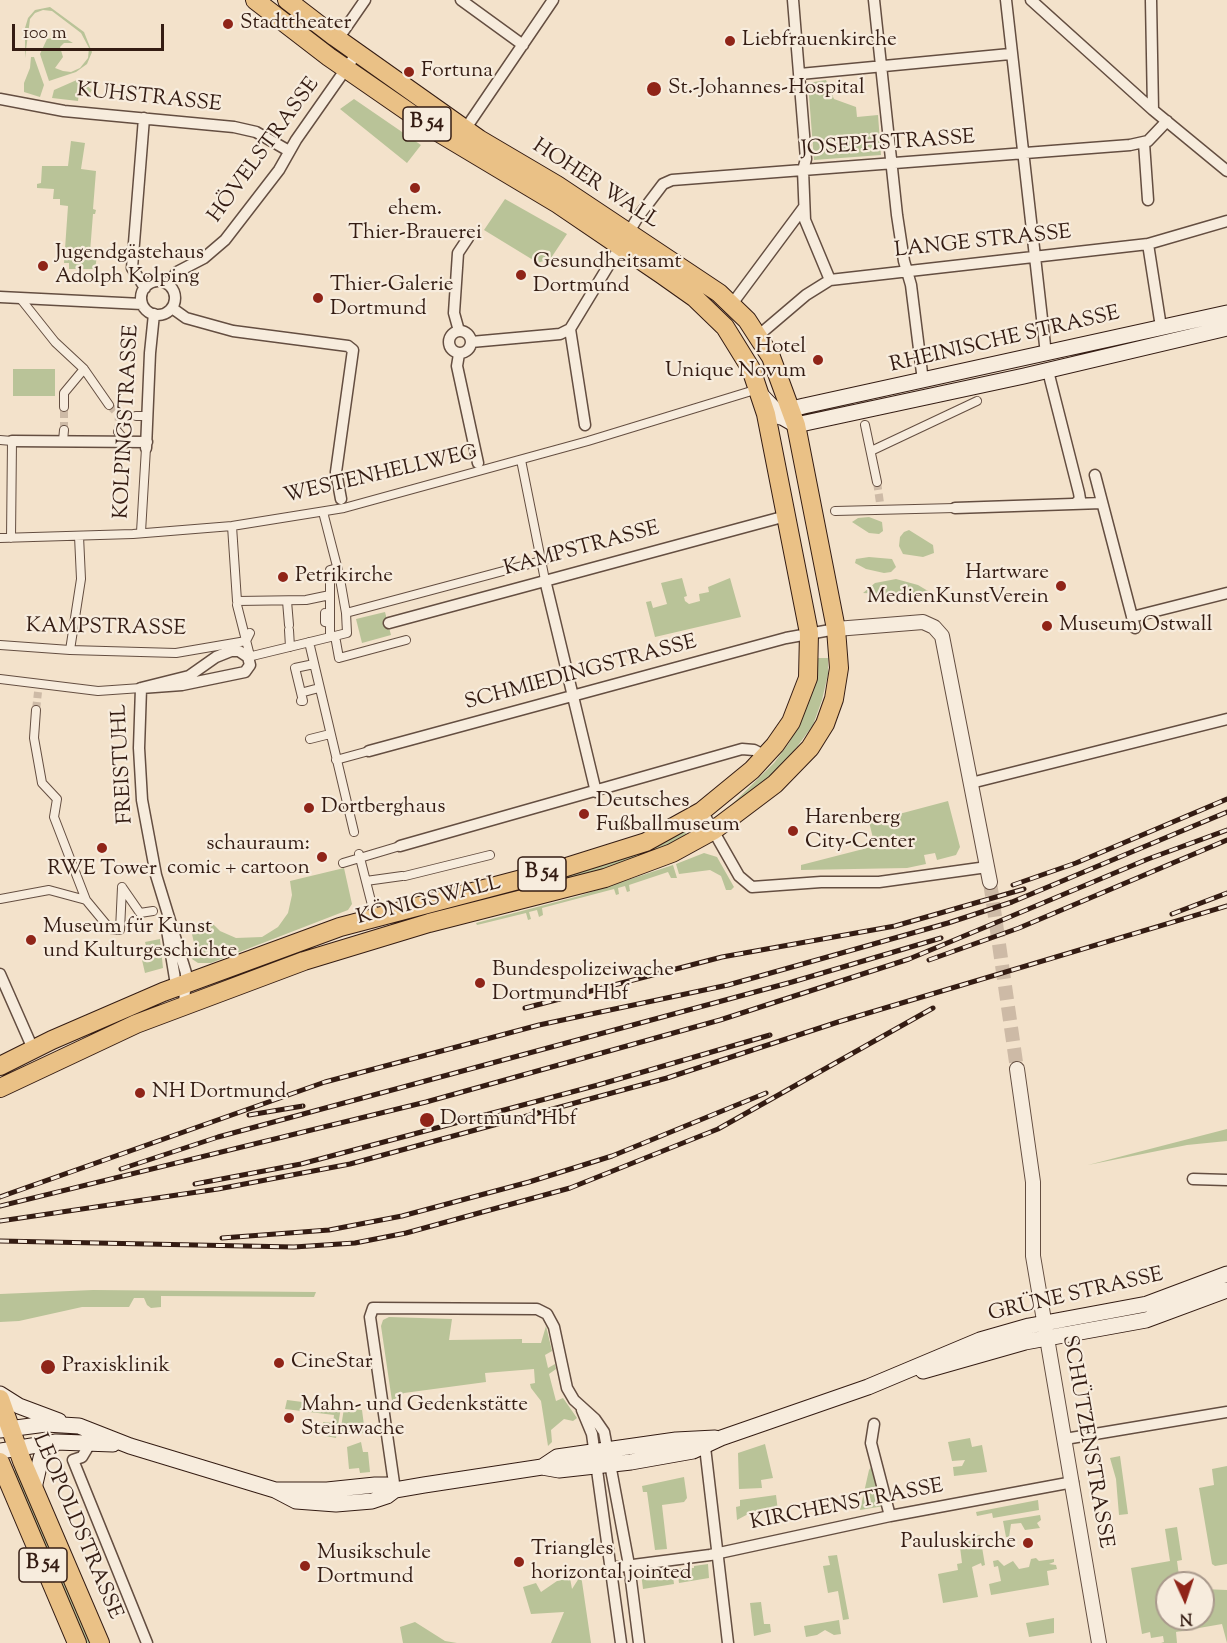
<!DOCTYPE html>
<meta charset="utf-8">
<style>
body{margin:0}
#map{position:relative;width:1227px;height:1643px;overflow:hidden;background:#f3e2cb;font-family:"Sorts Mill Goudy",serif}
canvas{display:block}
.north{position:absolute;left:1155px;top:1571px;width:60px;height:60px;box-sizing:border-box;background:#f7ecdd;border:2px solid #a9998c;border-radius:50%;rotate:177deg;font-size:16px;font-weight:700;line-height:24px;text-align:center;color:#341c13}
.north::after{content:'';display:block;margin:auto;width:21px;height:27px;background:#8f2418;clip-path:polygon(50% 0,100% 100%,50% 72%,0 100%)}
.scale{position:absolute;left:12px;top:24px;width:152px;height:27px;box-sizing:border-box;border:3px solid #341c13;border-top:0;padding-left:8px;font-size:18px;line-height:21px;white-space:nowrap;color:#341c13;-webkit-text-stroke:4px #f7ecdd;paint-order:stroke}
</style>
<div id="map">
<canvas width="1227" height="1643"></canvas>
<div class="north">N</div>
<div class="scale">100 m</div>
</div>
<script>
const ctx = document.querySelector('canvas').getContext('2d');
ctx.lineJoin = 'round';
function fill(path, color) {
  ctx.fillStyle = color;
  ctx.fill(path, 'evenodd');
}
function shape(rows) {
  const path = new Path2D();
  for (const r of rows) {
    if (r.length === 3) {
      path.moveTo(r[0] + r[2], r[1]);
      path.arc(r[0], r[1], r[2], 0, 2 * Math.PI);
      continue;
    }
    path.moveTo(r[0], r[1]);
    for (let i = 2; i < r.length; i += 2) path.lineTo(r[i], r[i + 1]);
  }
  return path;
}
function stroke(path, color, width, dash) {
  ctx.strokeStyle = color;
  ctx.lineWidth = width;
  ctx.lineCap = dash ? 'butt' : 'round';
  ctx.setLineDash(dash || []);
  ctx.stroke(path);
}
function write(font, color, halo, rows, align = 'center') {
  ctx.font = font + ' "Sorts Mill Goudy",serif';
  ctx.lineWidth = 4.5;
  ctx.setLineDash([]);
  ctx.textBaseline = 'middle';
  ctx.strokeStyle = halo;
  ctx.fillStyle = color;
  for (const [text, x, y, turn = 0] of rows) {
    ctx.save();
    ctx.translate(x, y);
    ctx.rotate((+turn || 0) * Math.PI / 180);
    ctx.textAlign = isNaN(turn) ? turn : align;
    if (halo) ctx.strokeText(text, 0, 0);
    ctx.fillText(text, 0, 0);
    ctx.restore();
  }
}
fill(shape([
 [50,7,84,32,92,52,87,64,76,72,49,81,40,54,47,39,61,36,73,43,64,43,60,47,63,57,55,68,63,71,71,72,80,68,88,58,89,48,81,33,52,11,43,10,35,13,30,19,25,58,25,28,28,18,35,10],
 [31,57,34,57,44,85,40,97,24,92,24,83,30,68],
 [79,79,92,90,90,93,79,92,78,101,52,98,54,90],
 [826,80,834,99,856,107,857,117,878,115,881,155,814,160,808,83],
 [354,99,421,145,407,163,340,109],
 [71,141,85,143,81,169,96,171,93,209,96,210,95,214,93,214,90,252,97,256,95,269,69,269,69,263,64,263,68,206,60,205,60,199,53,199,54,189,37,188,37,184,41,183,42,166,68,166],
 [505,199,567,234,551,258,538,263,484,230],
 [13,369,55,369,55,396,13,396],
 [869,517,882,522,883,531,879,534,869,533,852,522,858,518],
 [909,530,933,545,934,553,923,557,903,554,899,546,900,537,904,532],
 [869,557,892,559,896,567,891,572,884,573,866,569,855,563,856,559],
 [682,578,687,596,684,597,685,601,689,604,700,601,699,594,709,592,708,587,730,578,741,617,655,637,646,602,651,601,653,608,667,604,661,583],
 [896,579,918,585,928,591,900,595,863,593,875,583],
 [385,612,391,635,362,643,356,619],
 [818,658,828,658,828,674,822,700,813,725,780,770,719,817,774,763,789,743,809,701],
 [948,801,960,847,956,855,937,860,935,853,924,855,926,864,907,868,801,870,801,865,875,846,869,822],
 [684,830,689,839,659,854,402,926,400,917],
 [704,853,717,857,734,887,731,890,726,890,721,876,710,870,679,874,676,864],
 [673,865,677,878,671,878,668,872,629,885,630,891,627,892,625,886,618,888,619,894,616,895,614,889,542,908,543,915,539,917,537,910,529,912,531,919,528,920,526,913,477,925,476,923,579,896],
 [344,868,352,904,348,910,211,963,198,963,192,959,187,949,195,947,191,930,212,923,220,931,236,938,262,937,278,927,288,913,292,895,290,881],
 [160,939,163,968,145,973,142,960,149,957,145,942],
 [1227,1129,1227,1141,1187,1145,1088,1165],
 [93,1290,316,1292,314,1297,161,1296,161,1307,151,1308,147,1305,144,1298,134,1298,129,1307,82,1307,19,1321,0,1322,0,1294],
 [389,1317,452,1319,449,1340,522,1339,522,1343,541,1343,546,1326,552,1351,545,1355,548,1368,555,1364,556,1369,549,1374,556,1401,563,1398,577,1418,573,1421,564,1419,551,1430,552,1442,548,1446,541,1401,531,1388,530,1384,535,1383,534,1369,485,1373,486,1382,404,1393,392,1401,381,1326,383,1320],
 [287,1400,341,1407,336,1438,321,1435,331,1434,332,1426,324,1425,323,1422,333,1423,334,1415,285,1409],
 [344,1408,362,1410,365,1433,340,1434],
 [970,1438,972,1447,982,1445,987,1472,954,1476,953,1467,962,1466,965,1460,952,1461,948,1442],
 [361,1442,363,1452,368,1452,370,1472,360,1473,359,1468,349,1469,347,1447],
 [765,1444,773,1478,761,1480,762,1488,739,1489,738,1453],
 [1120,1456,1128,1514,1119,1515,1116,1479,1110,1458],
 [1227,1466,1227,1564,1215,1566,1212,1564,1199,1488,1214,1485,1212,1469],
 [871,1467,884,1506,860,1510,869,1470],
 [18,1469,54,1561,92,1643,85,1643,10,1472],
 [684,1477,687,1498,684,1502,662,1505,667,1549,655,1550,647,1492,643,1492,642,1486],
 [776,1495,778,1511,750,1513,737,1520,736,1507,740,1506,740,1500],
 [1038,1500,1039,1510,993,1518,992,1513,977,1516,976,1512],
 [1040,1515,1041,1520,1037,1523,1040,1528,1025,1530,1021,1523,1011,1524,1009,1537,1006,1537,1003,1521],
 [1177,1527,1182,1560,1177,1561,1180,1583,1167,1583,1167,1619,1203,1619,1206,1615,1203,1589,1227,1590,1227,1643,1222,1624,1176,1632,1177,1643,1161,1643,1164,1642,1163,1636,1151,1638,1150,1632,1142,1634,1131,1568,1170,1561,1165,1529],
 [980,1535,985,1565,982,1566,981,1563,972,1567,978,1597,943,1603,938,1574,958,1570,957,1564,962,1563,959,1539],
 [837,1555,849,1619,843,1620,838,1591,828,1593,823,1566,830,1565,828,1556],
 [1054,1556,1054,1562,1049,1564,1056,1565,1057,1569,1047,1571,1049,1585,991,1595,989,1584,1001,1581,998,1566,994,1567,993,1561,998,1560,1004,1566,1013,1561,1019,1569,1029,1567,1031,1559,1036,1558,1039,1561,1054,1559],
 [708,1564,709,1578,679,1583,677,1568,694,1568,694,1566],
 [672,1569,674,1584,643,1589,641,1573,644,1572,645,1578,648,1578,647,1572],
 [581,1575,591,1643,551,1643,564,1612,531,1614,523,1587,536,1583,541,1592,557,1581,570,1578,572,1589],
 [761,1602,764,1624,770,1624,771,1632,754,1636,750,1603],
 [1054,1618,1054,1633,1029,1637,1026,1623],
 [839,1620,841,1634,834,1635,825,1630,817,1635,806,1637,804,1626],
 [415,1622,445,1641,457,1643,403,1643,400,1627]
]), '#b9c398');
stroke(shape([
 [109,405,119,415,118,432],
 [119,415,136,416],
 [64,430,64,407],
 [877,482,880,503],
 [36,710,38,692]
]), '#cdbaa6', 8, [8, 4]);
stroke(shape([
 [990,882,1017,1069]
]), '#cdbaa6', 14, [14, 7]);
const pedestrian = shape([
 [20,298,55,342,84,369,109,405],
 [64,407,64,393,84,369],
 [136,416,148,416],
 [865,425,877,482],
 [118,432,126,442],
 [0,440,12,441,11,538],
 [63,441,64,430],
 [871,451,977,401],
 [521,460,545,580],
 [835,511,955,508],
 [323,512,339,574],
 [232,526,237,601,306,600,330,595,330,623],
 [141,532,146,448],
 [0,538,133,534,232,526,344,508,588,441,758,389],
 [340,579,346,613],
 [330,595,330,570,337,568],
 [287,601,289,625],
 [237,605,250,656],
 [325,613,325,622,330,623,330,637],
 [289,630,290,647],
 [335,636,339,658,406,640],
 [309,642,354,832],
 [0,645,70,650,176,653,246,641,250,633],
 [70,650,81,579,79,536],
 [248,657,347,633,346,613,552,558],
 [0,679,98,691,141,688],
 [304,692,319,688],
 [301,701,303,701,295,668,314,664],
 [36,710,34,738,42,783,57,799,54,817,86,900],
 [310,739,330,734],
 [336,760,369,751],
 [359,854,373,909],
 [343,863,400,846],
 [405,876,490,855],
 [366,881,402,876],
 [122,887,140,913,153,911],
 [0,899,49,890,86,900,110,929,120,930,122,887]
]);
const minor = shape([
 [461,0,523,45],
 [793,0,806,159,803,170,805,220,830,280],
 [874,0,897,215,904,261,911,285,923,381],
 [1006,0,1046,354],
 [1031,0,1153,110,1227,171],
 [1151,0,1153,110],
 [338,39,365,0],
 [800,74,1010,54],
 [0,99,64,111,234,127,256,132,289,151],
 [144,118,132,268,145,288],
 [466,128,553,0],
 [1144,143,1148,200],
 [1148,244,1161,327],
 [158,298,17],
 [168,284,177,272,204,258,225,240,279,170,296,140,357,53],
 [0,297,142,304],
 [732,304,804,207],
 [172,308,186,318,233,331,348,346,353,350,336,472,341,499],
 [570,329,585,425],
 [460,342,11],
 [459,331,454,313,458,253,468,238],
 [759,335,806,295,830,280,1148,244,1227,221],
 [471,342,560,334,570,329,638,217,663,184,672,180,1130,145,1148,141,1167,121],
 [459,354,457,366,478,463],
 [1048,371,1079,493,1080,499,1076,503],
 [12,441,147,442],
 [146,448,150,353,154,314],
 [1095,475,1135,628],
 [955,508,1102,503],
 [545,580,596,792],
 [1132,617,1227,593],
 [389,623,786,516],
 [231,651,239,651,248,657,250,665,245,672,182,685,141,688,189,676,216,657,231,651],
 [141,688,139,748,142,800,156,875,186,973,184,1006],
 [369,751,786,638,836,629],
 [971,783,1227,719],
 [702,811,739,876,752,887,821,882,879,882,987,867],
 [400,846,742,749,754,750,766,756],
 [166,924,177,991],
 [0,974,33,1049],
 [1193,1179,1227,1180],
 [582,1410,592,1434,621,1643],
 [874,1424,871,1443,890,1516],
 [1065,1439,1227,1412],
 [91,1442,82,1457,73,1460,147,1643],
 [705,1447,728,1643],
 [395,1490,370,1317,373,1308,537,1309,547,1314,554,1327,567,1388,574,1400,595,1419,604,1432,629,1565,639,1643],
 [610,1568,710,1555,890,1516,1073,1482]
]);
const tertiary = shape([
 [836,629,923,622,934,627,942,636,990,882],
 [1017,1069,1033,1182,1033,1256,1099,1643]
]);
const secondary = shape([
 [761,395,782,417,796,425,1024,376,1227,328],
 [781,417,792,409,804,406,1227,313],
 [923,1371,1025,1342,1146,1320,1227,1290],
 [0,1394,19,1406,59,1421],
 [0,1430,46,1424,79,1426,130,1446,275,1490,296,1501,336,1504,372,1501,387,1496,395,1490,424,1485,542,1467,559,1470,631,1462,693,1451,721,1438,868,1387,980,1340,1029,1326,1147,1304,1227,1274],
 [0,1451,56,1442,113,1444],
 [542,1467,557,1457,676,1440,715,1438],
 [34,1488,41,1458,56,1442],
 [275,1490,327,1490,375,1485,387,1485,395,1490]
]);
const primary = shape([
 [0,1066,52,1040,163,992,340,927,560,869,646,842,702,811,752,770,775,745,791,722,808,678,809,633,766,414,751,369,725,327,695,298,661,274,558,204,436,131,329,57,255,0],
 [0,1088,136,1024,304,961,429,923,605,878,672,853,714,830,775,784,810,748,825,724,834,699,839,668,836,629,796,425,771,357,747,320,719,293,557,185,479,139,335,37,287,0],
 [0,1399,22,1461,100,1643],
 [0,1462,77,1643]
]);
stroke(pedestrian, '#644e41', 10);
stroke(minor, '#644e41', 13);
stroke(tertiary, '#644e41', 16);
stroke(secondary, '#341c13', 17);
stroke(primary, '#341c13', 20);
stroke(pedestrian, '#f7ecdd', 8);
stroke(minor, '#f7ecdd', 10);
stroke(tertiary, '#f7ecdd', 14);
stroke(secondary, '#f7ecdd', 15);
stroke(primary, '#eac186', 18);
const rail = shape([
 [1013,885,1076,863,1227,799],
 [1172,914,1227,893],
 [929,960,1019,928,1227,840],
 [525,1008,722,957,895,926,1024,889],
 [249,1115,303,1106],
 [121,1169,218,1137,792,982,941,938],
 [195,1184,301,1164,598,1085,770,1035],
 [0,1197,325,1082,539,1025,728,985,948,923,1012,902,1227,812],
 [0,1206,426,1102,720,1020,909,959,1148,859,1227,830],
 [0,1221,218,1189,350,1164,667,1078,838,1022,1227,906],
 [222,1238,329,1230,402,1216,529,1182,612,1156,766,1093],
 [0,1241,294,1247,355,1243,406,1233,570,1188,718,1129,933,1008]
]);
stroke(rail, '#341c13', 5);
stroke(rail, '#f7ecdd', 3, [9]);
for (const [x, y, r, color] of [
 [228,24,6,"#8f2418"],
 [730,41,6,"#8f2418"],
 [409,72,6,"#8f2418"],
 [654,89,8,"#8f2418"],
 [415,188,6,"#8f2418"],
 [43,266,6,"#8f2418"],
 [521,275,6,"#8f2418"],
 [318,298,6,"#8f2418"],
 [818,360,6,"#8f2418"],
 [283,577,6,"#8f2418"],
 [1061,586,6,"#8f2418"],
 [1047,626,6,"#8f2418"],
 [309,808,6,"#8f2418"],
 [584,814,6,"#8f2418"],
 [793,831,6,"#8f2418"],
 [102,848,6,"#8f2418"],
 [322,857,6,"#8f2418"],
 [31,940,6,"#8f2418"],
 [480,983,6,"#8f2418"],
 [140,1093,6,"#8f2418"],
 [427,1120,8,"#8f2418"],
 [279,1363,6,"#8f2418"],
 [48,1367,8,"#8f2418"],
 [289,1418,6,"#8f2418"],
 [1028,1543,6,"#8f2418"],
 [519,1562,6,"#8f2418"],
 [305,1566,6,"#8f2418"]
]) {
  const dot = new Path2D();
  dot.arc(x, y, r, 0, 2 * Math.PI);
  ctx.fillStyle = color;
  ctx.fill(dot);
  stroke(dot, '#f7ecdd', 2);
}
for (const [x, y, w] of [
 [427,124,48],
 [542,874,48],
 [43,1565,48]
]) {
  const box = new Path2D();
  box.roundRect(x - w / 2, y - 17, w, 34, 4.5);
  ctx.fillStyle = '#f7ecdd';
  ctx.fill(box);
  stroke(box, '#341c13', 1.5);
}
write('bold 20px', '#341c13', null, [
 ["B 54",427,124],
 ["B 54",542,874],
 ["B 54",43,1565]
]);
write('21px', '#341c13', '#f7ecdd', [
 ["Stadttheater",240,24],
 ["Liebfrauenkirche",742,41],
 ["Fortuna",421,72],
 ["St.-Johannes-Hospital",668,89],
 ["ehem.",415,210,"center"],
 ["Thier-Brauerei",415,234,"center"],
 ["Jugendgästehaus",55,254],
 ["Adolph Kolping",55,278],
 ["Gesundheitsamt",533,263],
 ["Dortmund",533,287],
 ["Thier-Galerie",330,286],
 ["Dortmund",330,310],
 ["Hotel",806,348,"right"],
 ["Unique Novum",806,372,"right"],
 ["Hartware",1049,574,"right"],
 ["MedienKunstVerein",1049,598,"right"],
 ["Petrikirche",295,577],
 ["Museum Ostwall",1059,626],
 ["Deutsches",596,802],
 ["Fußballmuseum",596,826],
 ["Dortberghaus",321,808],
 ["Harenberg",805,819],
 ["City-Center",805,843],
 ["schauraum:",310,845,"right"],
 ["comic + cartoon",310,869,"right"],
 ["RWE Tower",102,870,"center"],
 ["Museum für Kunst",43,928],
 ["und Kulturgeschichte",43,952],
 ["Bundespolizeiwache",492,971],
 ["Dortmund Hbf",492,995],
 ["NH Dortmund",152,1093],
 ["Dortmund Hbf",440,1120],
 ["CineStar",291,1363],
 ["Praxisklinik",62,1367],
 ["Mahn- und Gedenkstätte",301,1406],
 ["Steinwache",301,1430],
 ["Pauluskirche",1016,1543,"right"],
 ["Triangles",531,1550],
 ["horizontal jointed",531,1574],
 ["Musikschule",317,1554],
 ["Dortmund",317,1578]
], 'left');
write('21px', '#341c13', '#f7ecdd', [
 ["KUHSTRASSE",149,99,6],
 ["JOSEPHSTRASSE",888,145,-4],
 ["HÖVELSTRASSE",265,151,-54],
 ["HOHER WALL",595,185,33],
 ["LANGE STRASSE",983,243,-6],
 ["RHEINISCHE STRASSE",1005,341,-13],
 ["KOLPINGSTRASSE",128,422,-87],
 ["WESTENHELLWEG",381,476,-13],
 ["KAMPSTRASSE",582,550,-15],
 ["KAMPSTRASSE",106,629,1],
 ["SCHMIEDINGSTRASSE",581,674,-15],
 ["FREISTUHL",124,764,-93],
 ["KÖNIGSWALL",429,902,-14],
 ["GRÜNE STRASSE",1076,1296,-13],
 ["SCHÜTZENSTRASSE",1086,1442,80],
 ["KIRCHENSTRASSE",847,1506,-11],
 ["LEOPOLDSTRASSE",76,1527,67]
]);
</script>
